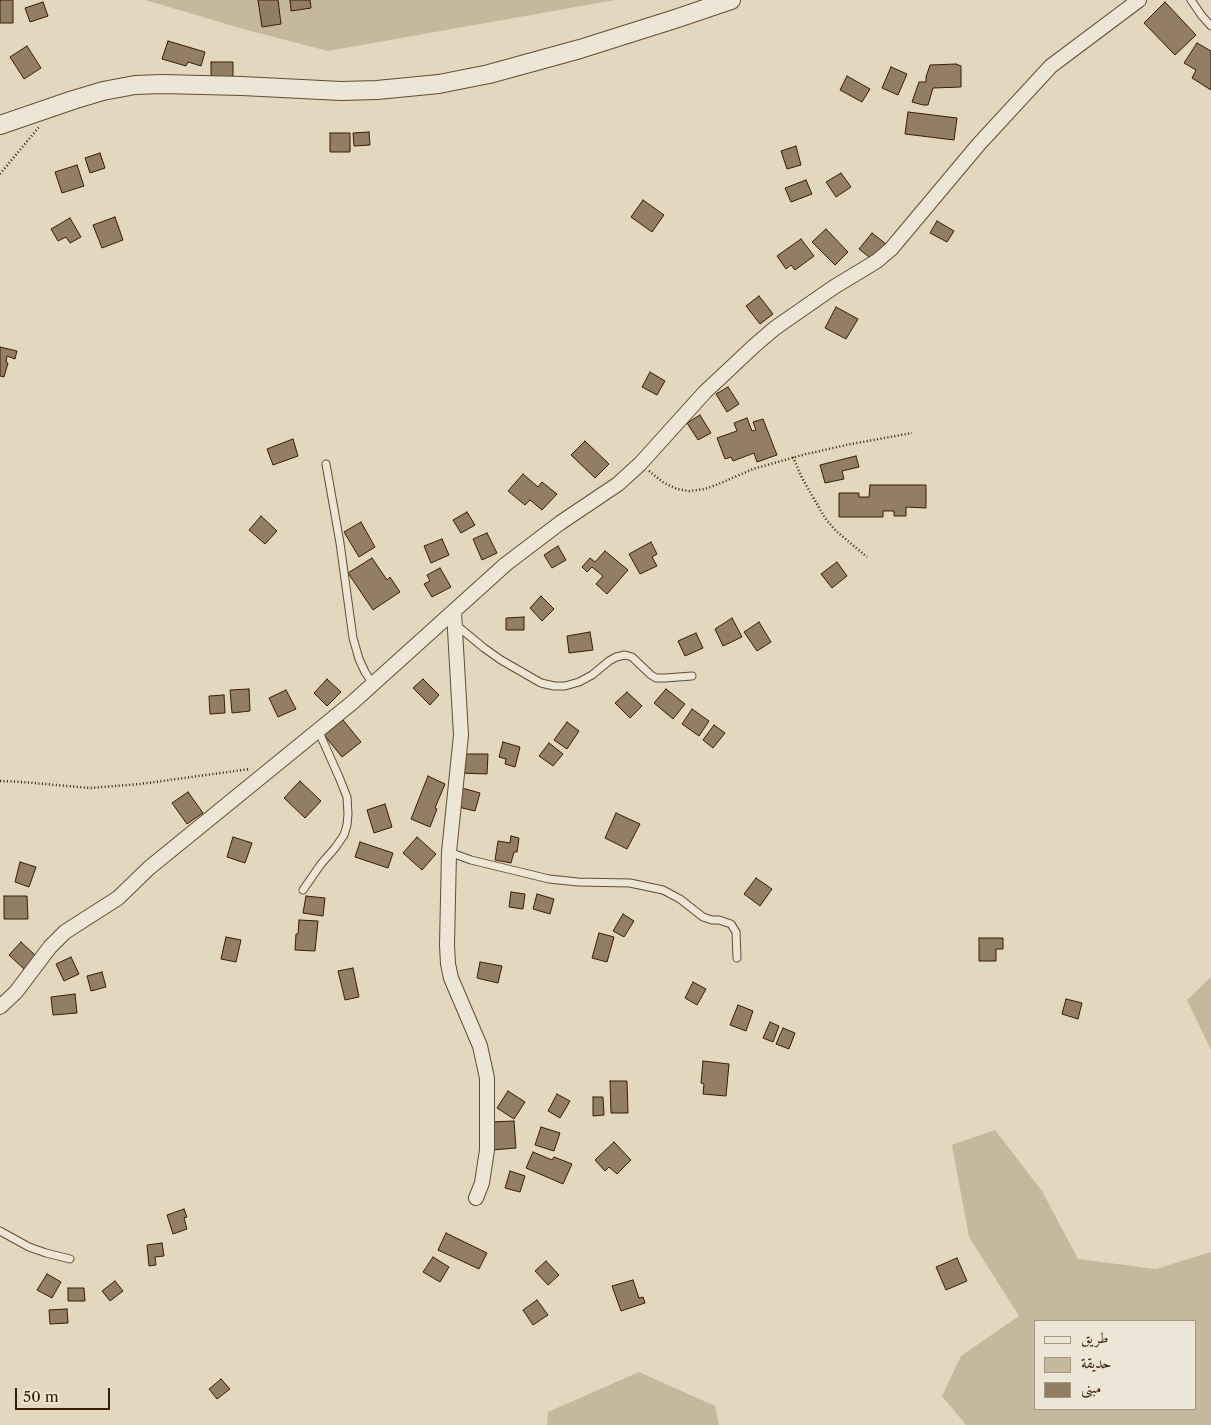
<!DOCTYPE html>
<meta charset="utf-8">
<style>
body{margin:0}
#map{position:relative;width:1211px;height:1425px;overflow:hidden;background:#e3d7bf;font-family:"Libre Caslon Text",Amiri,serif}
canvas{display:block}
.legend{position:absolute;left:1034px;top:1320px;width:162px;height:90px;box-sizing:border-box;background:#ede5d5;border:1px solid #a59581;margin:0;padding:6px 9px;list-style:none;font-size:15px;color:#3a1c04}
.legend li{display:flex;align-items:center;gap:10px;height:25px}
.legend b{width:25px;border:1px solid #a59581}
.scale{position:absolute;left:15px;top:1388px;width:95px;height:22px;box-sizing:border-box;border:2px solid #3a1c04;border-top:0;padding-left:6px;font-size:15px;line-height:18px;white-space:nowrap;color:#3a1c04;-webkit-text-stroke:4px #ede5d5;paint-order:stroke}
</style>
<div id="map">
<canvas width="1211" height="1425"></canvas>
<ul class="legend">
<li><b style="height:6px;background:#ede5d5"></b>طريق</li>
<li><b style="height:14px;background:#c6b79f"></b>حديقة</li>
<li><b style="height:14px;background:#927d65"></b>مبنى</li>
</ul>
<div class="scale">50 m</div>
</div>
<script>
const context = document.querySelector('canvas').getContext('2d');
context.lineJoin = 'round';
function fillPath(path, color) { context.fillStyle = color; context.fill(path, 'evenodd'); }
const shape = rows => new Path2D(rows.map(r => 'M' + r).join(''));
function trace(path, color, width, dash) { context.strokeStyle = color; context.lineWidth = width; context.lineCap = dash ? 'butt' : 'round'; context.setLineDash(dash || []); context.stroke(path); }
fillPath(shape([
 [145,0,615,0,328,51,247,30],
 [1211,977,1211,1050,1187,1000],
 [995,1130,1042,1191,1078,1259,1156,1269,1211,1252,1211,1425,966,1425,942,1396,961,1356,1019,1316,969,1237,952,1145],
 [1035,1321,1195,1321,1195,1409,1035,1409],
 [639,1372,715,1406,719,1425,547,1425,548,1412]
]), '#c6b79f');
const building = shape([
 [0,0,13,0,13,23,0,23,0,0],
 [258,0,278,0,281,24,262,27,258,0],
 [290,0,310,0,311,8,291,11,290,0],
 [43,2,48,16,30,22,25,8,43,2],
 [1165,2,1196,35,1175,55,1144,23,1165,2],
 [168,41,205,52,201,66,188,62,186,66,162,59,168,41],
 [1197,43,1211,51,1211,90,1192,78,1196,70,1184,63,1197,43],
 [27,46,41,68,24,79,10,57,27,46],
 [211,62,233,62,233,77,211,77,211,62],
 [956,64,961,66,961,87,933,88,928,105,923,105,912,102,919,82,926,82,926,77,930,65,956,64],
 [891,67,907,74,898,95,882,88,891,67],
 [847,76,870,89,862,102,840,90,847,76],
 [908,112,957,118,954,140,905,134,908,112],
 [369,132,370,145,354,146,353,133,369,132],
 [330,133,350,133,350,152,330,152,330,133],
 [796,146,801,165,787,169,781,151,796,146],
 [100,153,105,168,90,173,85,158,100,153],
 [77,165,84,186,62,193,55,172,77,165],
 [841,173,851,187,836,197,826,182,841,173],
 [806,180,812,194,791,202,785,188,806,180],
 [643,200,664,215,652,232,631,217,643,200],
 [115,217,123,240,102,248,93,225,115,217],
 [70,218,81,237,70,243,66,237,58,241,51,229,70,218],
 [937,221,954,231,947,242,930,233,937,221],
 [826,229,848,252,835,265,812,242,826,229],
 [872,233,886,244,873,260,859,249,872,233],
 [801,239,814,256,795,270,791,265,786,269,777,256,801,239],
 [759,296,773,314,760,324,746,306,759,296],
 [836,307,858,319,846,339,825,328,836,307],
 [0,347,17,351,15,359,7,356,6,362,8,363,4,377,0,376,0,347],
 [650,372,665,381,657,395,642,387,650,372],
 [728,387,739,404,727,412,716,394,728,387],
 [700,415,711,433,698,440,687,423,700,415],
 [747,418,752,431,756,430,753,422,763,419,777,455,757,462,754,453,733,461,731,457,725,459,717,438,737,431,734,423,747,418],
 [293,439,298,456,273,465,267,449,293,439],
 [585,441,609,464,595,478,571,455,585,441],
 [856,456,859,467,842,471,844,479,825,483,820,465,856,456],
 [523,474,538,487,542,482,557,494,542,510,530,500,525,505,508,491,523,474],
 [870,485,926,485,926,508,906,507,906,516,894,516,894,511,883,511,883,517,839,517,839,493,859,493,859,497,869,497,870,485],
 [467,512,475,525,461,533,453,520,467,512],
 [261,516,277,531,265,544,249,530,261,516],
 [361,522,375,547,359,557,344,532,361,522],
 [487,533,497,553,482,560,473,539,487,533],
 [442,539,449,555,431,563,424,546,442,539],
 [651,542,657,554,652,557,657,566,640,574,629,554,651,542],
 [558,546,566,560,552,568,544,555,558,546],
 [605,551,628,570,607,594,596,584,603,576,592,567,587,572,582,567,590,558,595,562,605,551],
 [372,558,387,580,390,577,400,592,373,610,348,573,372,558],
 [837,562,847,576,832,588,821,574,837,562],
 [440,568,451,587,432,597,424,584,430,581,427,575,440,568],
 [541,596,554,609,542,621,530,608,541,596],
 [524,617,524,630,506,630,506,618,524,617],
 [732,618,742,637,723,646,715,629,732,618],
 [759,622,771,642,757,651,744,632,759,622],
 [590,632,593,650,569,653,567,636,590,632],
 [696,633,703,648,685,656,678,641,696,633],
 [327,679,341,692,327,706,314,693,327,679],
 [423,679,439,695,430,705,413,688,423,679],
 [249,689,250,711,232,713,230,690,249,689],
 [666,689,685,704,673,719,654,703,666,689],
 [286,690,296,709,278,717,269,698,286,690],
 [627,692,642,706,630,718,615,703,627,692],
 [224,695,225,713,210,714,209,696,224,695],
 [692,709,709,721,699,736,682,724,692,709],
 [343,720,361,742,342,757,324,735,343,720],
 [567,722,579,731,567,749,554,740,567,722],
 [714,725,725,733,713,748,703,740,714,725],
 [503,742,520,747,515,767,505,764,506,759,499,757,503,742],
 [549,743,563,754,553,766,539,756,549,743],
 [460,754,488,754,487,774,459,773,460,754],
 [428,776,445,784,435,808,437,809,430,827,411,819,428,776],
 [300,781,321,801,305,818,284,798,300,781],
 [462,788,480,793,475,811,458,807,462,788],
 [188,792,203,813,187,824,172,803,188,792],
 [385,804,392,827,374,833,367,810,385,804],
 [616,813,640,824,627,849,605,838,616,813],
 [511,836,519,838,517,852,514,852,511,863,495,860,498,841,510,843,511,836],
 [233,837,252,843,245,863,227,857,233,837],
 [417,837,436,854,422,870,403,853,417,837],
 [360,842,393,853,388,868,355,857,360,842],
 [20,862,36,867,29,887,15,882,20,862],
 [756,878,772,889,760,906,744,894,756,878],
 [511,892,525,894,523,909,509,907,511,892],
 [537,894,554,899,550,914,533,909,537,894],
 [4,896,27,896,28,919,4,919,4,896],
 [306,896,325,898,323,916,303,913,306,896],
 [623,914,634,921,624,937,613,931,623,914],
 [299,920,318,921,315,951,295,950,296,934,298,934,299,920],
 [599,933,614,937,607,962,592,958,599,933],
 [226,937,241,940,236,962,221,959,226,937],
 [979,938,1003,938,1003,949,996,949,996,961,979,961,979,938],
 [21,942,36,956,24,969,9,955,21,942],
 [71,957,79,974,64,981,56,964,71,957],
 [480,962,502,966,498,983,477,978,480,962],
 [353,968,359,997,345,1000,338,971,353,968],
 [102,972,106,987,91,991,87,976,102,972],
 [693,982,706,989,697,1005,685,998,693,982],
 [75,994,77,1013,53,1015,51,997,75,994],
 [1066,999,1082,1003,1078,1019,1062,1014,1066,999],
 [738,1005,753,1011,746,1031,730,1025,738,1005],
 [770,1022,779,1026,773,1042,763,1038,770,1022],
 [783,1028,795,1033,789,1049,776,1044,783,1028],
 [703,1061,729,1064,726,1096,703,1094,704,1084,701,1083,703,1061],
 [610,1081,627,1081,628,1113,611,1113,610,1081],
 [508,1091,525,1102,514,1119,497,1108,508,1091],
 [557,1094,570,1101,560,1118,548,1111,557,1094],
 [593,1097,603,1097,604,1115,593,1116,593,1097],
 [514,1121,516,1148,492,1150,491,1122,514,1121],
 [541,1127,560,1133,554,1151,535,1145,541,1127],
 [614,1142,631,1160,617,1174,609,1167,605,1171,595,1160,614,1142],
 [533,1152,552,1160,554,1157,572,1164,563,1184,526,1168,533,1152],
 [510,1171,525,1176,520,1192,505,1188,510,1171],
 [184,1209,187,1217,184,1218,187,1229,173,1234,167,1215,184,1209],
 [446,1233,487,1253,479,1269,438,1250,446,1233],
 [162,1243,164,1256,155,1257,156,1265,149,1266,147,1245,162,1243],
 [433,1257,449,1267,440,1282,423,1272,433,1257],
 [957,1258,967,1281,946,1290,936,1267,957,1258],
 [546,1261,559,1275,548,1285,535,1271,546,1261],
 [47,1274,61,1282,52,1298,37,1290,47,1274],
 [633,1280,639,1298,643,1297,645,1303,621,1311,612,1286,633,1280],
 [115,1281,123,1291,110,1301,102,1291,115,1281],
 [68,1288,84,1288,85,1301,68,1301,68,1288],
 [537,1300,548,1315,533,1325,523,1310,537,1300],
 [67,1309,68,1323,50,1324,49,1310,67,1309],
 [221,1379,230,1389,217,1399,209,1389,221,1379]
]);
fillPath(building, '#927d65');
trace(building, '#3a1c04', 1);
const service = shape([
 [1191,0,1202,16,1211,26],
 [326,464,340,543,353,638,359,659,365,672,373,684],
 [455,624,484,648,501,660,541,683,554,686,565,686,579,682,592,675,609,661,616,657,625,655,632,657,651,675,656,678,665,678,692,676],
 [449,852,471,860,549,879,578,882,630,883,663,890,680,899,703,917,712,920,719,920,731,924,736,932,737,958],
 [303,890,321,864,335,848,344,835,347,825,348,814,347,797,339,777,318,730],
 [0,1231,29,1247,46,1253,70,1259]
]);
const minor = shape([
 [454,612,461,735,449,852,447,945,448,964,451,978,480,1046,487,1078,487,1150,482,1183,476,1198],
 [0,1007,16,992,50,947,65,932,118,898,149,868,353,702,506,564,560,523,618,484,640,464,705,392,754,346,775,328,834,287,877,261,891,249,979,144,1051,66,1139,0]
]);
const tertiary = shape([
 [0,125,73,100,103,91,135,85,162,84,242,86,341,91,377,90,439,84,489,74,580,49,675,19,731,0]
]);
trace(service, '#644b33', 9);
trace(minor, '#644b33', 16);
trace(tertiary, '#644b33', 20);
trace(shape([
 [0,174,39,127],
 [793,457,802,478,825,518,836,531,867,557],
 [649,471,664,483,677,489,689,491,705,489,721,483,753,469,806,454,851,444,912,433],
 [0,781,23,782,90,788,140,784,250,769]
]), '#3a1c04', 2.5, [1, 2.5]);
trace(service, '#ede5d5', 7);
trace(minor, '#ede5d5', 14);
trace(tertiary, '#ede5d5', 18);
</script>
